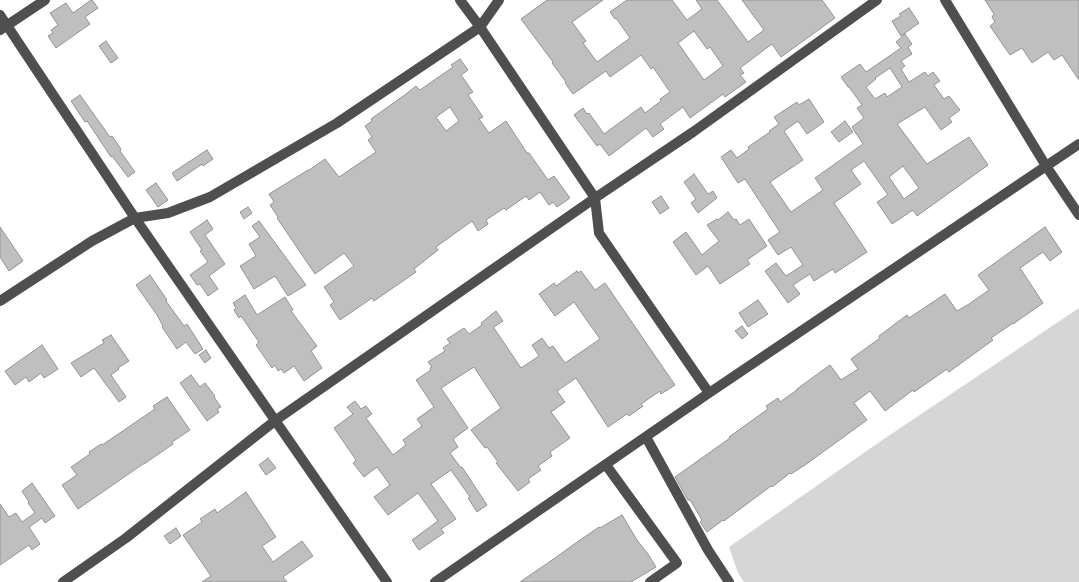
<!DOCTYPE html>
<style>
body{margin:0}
canvas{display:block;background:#fff}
</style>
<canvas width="1079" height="582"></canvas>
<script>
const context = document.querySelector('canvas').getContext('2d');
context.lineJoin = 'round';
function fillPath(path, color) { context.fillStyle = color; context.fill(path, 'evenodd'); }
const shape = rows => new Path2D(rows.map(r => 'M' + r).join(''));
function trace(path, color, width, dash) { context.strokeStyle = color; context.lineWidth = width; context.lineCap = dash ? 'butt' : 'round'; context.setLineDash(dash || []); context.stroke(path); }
fillPath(shape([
 [1079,308,1079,582,744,582,738,573,729,547,878,443]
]), '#d6d6d6');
const building = shape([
 [91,0,92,0,98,8,85,17,90,24,56,48,48,36,53,33,51,30,58,25,50,13,66,3,73,13,91,0],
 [547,0,603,0,572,22,586,41,583,43,597,62,630,38,616,18,615,19,610,12,627,0,672,0,687,20,702,9,696,0,717,0,748,42,764,30,742,0,822,0,835,18,781,57,772,44,740,68,744,73,740,75,746,82,725,97,723,94,690,118,683,107,660,124,664,129,653,137,646,128,609,156,600,144,597,146,574,115,583,108,587,114,589,113,604,134,641,107,645,113,661,101,660,99,670,92,653,67,651,69,641,55,610,77,606,71,573,94,565,83,566,82,552,63,553,62,521,19,547,0],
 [694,31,707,49,710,47,723,66,704,80,678,43,694,31],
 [985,0,1079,0,1079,80,1062,55,1054,60,1048,52,1032,63,1022,48,1010,55,990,26,995,22,992,17,994,14,985,0],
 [909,8,919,23,901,36,892,21,901,16,899,14,909,8],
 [905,34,912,44,908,47,912,54,901,61,905,66,901,69,909,82,925,72,928,76,933,72,940,81,934,85,944,99,949,96,960,110,949,118,952,122,941,130,925,107,897,124,927,164,969,137,988,165,917,216,913,210,892,224,877,202,888,195,864,161,851,170,861,184,834,203,867,252,835,273,833,269,814,281,810,274,793,285,800,294,788,303,765,271,776,263,786,276,803,265,791,247,778,255,768,240,780,232,745,179,738,183,721,157,731,150,737,158,749,149,748,147,770,132,769,131,779,124,774,117,797,102,799,105,809,99,824,122,807,134,798,121,784,131,803,160,770,182,791,212,823,190,815,178,863,144,852,127,864,118,857,108,862,105,849,87,848,87,841,77,860,64,866,72,901,48,896,42,905,34],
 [890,68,902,87,887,97,885,93,875,99,866,87,876,79,875,78,890,68],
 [903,166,919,188,904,199,889,177,903,166],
 [106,41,118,58,111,63,99,46,106,41],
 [460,59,468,70,461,75,473,92,468,95,483,117,479,119,489,133,506,121,527,153,529,153,548,180,554,176,570,198,557,207,553,202,549,205,540,192,529,200,526,196,506,210,504,208,486,220,488,224,478,231,472,221,436,247,438,250,414,269,416,272,374,301,372,298,340,320,330,305,334,302,324,287,354,266,344,253,315,274,277,218,278,217,270,205,274,202,269,194,308,170,309,170,325,159,339,177,376,152,368,140,372,137,365,126,372,121,371,119,406,94,416,86,420,90,453,67,451,65,460,59],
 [450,107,459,121,446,131,436,117,450,107],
 [80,95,110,137,112,136,121,149,120,151,135,172,128,177,112,156,111,157,87,121,85,122,71,101,80,95],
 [845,121,853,132,839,142,831,132,845,121],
 [207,150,213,159,203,166,202,164,177,181,172,173,207,150],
 [694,174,708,194,713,191,717,198,698,213,691,203,696,199,684,182,694,174],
 [156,183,168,200,158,207,146,190,156,183],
 [661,196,669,208,660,214,652,202,661,196],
 [248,207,252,213,244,219,240,212,248,207],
 [728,212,734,220,736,219,740,225,749,219,767,246,747,260,750,264,720,284,708,266,696,275,673,242,686,232,702,255,719,241,707,225,717,219,718,220,728,212],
 [207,220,213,229,205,235,225,264,209,276,218,289,208,296,200,284,197,285,190,275,208,262,200,251,202,250,190,232,207,220],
 [259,221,306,285,288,296,275,276,254,289,240,266,256,256,249,244,260,237,252,226,259,221],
 [0,227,23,261,9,271,0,257,0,227],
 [1045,227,1062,252,1050,261,1043,252,1020,268,1043,303,1013,324,1013,323,991,338,993,340,949,372,947,369,914,392,913,390,885,411,870,391,854,403,867,420,805,465,791,474,790,473,772,487,771,486,724,521,723,520,707,532,700,522,702,520,690,500,688,500,675,477,730,438,729,437,768,409,766,406,778,398,780,402,797,390,797,389,830,365,841,380,858,369,851,359,880,338,879,336,907,315,909,318,945,294,957,311,969,304,989,290,978,275,1045,227],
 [577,271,578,273,581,271,595,290,605,283,675,385,661,394,660,391,641,404,643,406,629,416,627,414,608,427,576,378,557,391,565,402,551,412,570,438,550,452,552,456,538,466,541,470,528,479,530,482,518,491,496,463,498,462,487,447,485,448,471,430,501,408,474,367,441,388,468,428,453,439,458,447,450,453,461,468,462,467,487,505,477,512,468,498,470,497,451,470,431,484,456,519,441,529,444,533,419,550,412,540,438,521,418,493,388,515,374,497,390,485,377,467,364,477,353,463,356,460,334,428,353,414,347,407,355,401,361,409,366,406,372,414,366,418,393,455,406,445,403,440,422,426,417,419,434,407,416,380,431,370,430,368,432,367,428,362,445,351,443,348,450,343,447,339,464,328,469,334,482,325,481,323,496,311,503,321,494,327,494,328,521,368,539,356,532,345,542,338,549,348,553,346,565,363,600,339,574,302,555,316,539,294,554,283,556,286,577,271],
 [150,275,167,300,166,301,184,326,187,324,203,349,195,354,186,342,177,349,162,327,163,326,157,315,136,285,150,275],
 [245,295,257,315,285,297,293,310,291,311,317,346,311,351,322,368,304,381,294,366,284,373,281,369,278,371,275,365,272,368,256,345,259,342,241,316,239,318,234,310,236,308,233,303,245,295],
 [758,300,768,314,748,327,739,313,758,300],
 [742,326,748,334,742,339,735,331,742,326],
 [111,335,129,361,118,368,119,369,111,375,126,397,119,402,94,368,81,377,71,363,104,343,102,340,111,335],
 [42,345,58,369,44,378,41,373,29,382,26,377,15,385,5,371,42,345],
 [206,350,211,358,205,363,199,355,206,350],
 [191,375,200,387,205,383,215,396,214,397,221,407,217,409,219,412,207,421,180,383,191,375],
 [167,397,190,430,172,442,173,444,144,464,143,464,78,509,62,485,77,475,71,467,90,454,89,452,101,444,102,445,155,409,153,406,167,397],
 [268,458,276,468,266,475,259,465,268,458],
 [32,483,55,516,45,523,42,518,29,527,40,544,32,550,29,545,0,565,0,504,9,517,16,513,22,522,35,513,28,503,29,502,22,491,32,483],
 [246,492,276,537,262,546,273,562,302,541,313,556,283,577,287,582,202,582,211,576,183,535,202,522,200,519,215,509,217,513,246,492],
 [622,515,637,540,648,554,656,567,631,582,520,582,555,558,573,545,599,527,600,528,622,515],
 [176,528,181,536,170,544,164,536,176,528]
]);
fillPath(building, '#bfbfbf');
trace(building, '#939393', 1);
trace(shape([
 [460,0,480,27,595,198,599,233,709,393],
 [945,0,1046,166,1079,215],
 [0,15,135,218,387,582],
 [0,30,45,0],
 [0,301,92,241,135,218,168,213,210,197,337,123,480,27,499,0],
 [646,437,708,550,729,582],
 [606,465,677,563,650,582],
 [63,582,126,538,276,420,595,198,693,132,877,0],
 [435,582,709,393,1079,144]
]), '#4f4f4f', 10);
</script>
